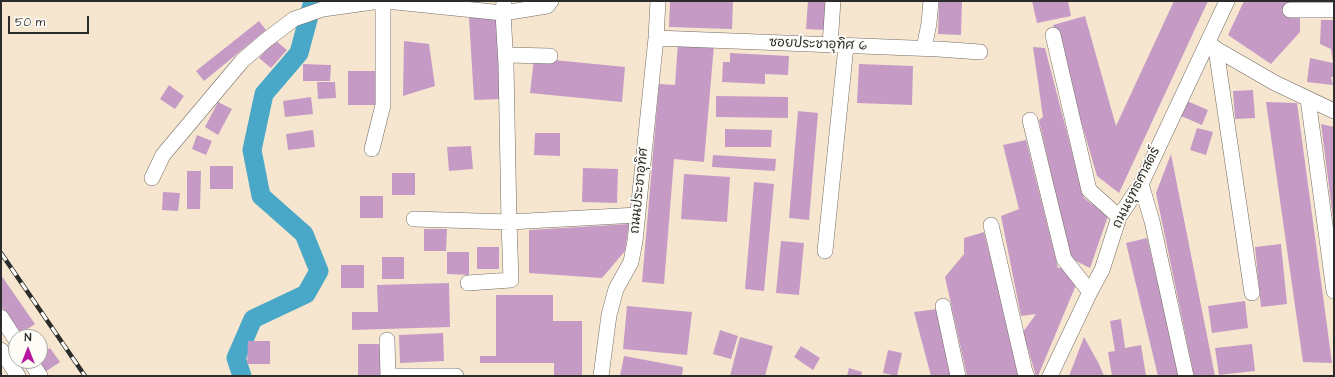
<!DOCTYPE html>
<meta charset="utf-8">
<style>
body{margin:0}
#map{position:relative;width:1335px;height:377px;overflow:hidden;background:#f6e6cf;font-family:"Architects Daughter",sans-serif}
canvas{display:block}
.frame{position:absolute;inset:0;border:2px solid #2b2b2b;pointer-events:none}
.north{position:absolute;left:8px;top:329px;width:40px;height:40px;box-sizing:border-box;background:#fdfcf7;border:1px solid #a9a8a5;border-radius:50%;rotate:0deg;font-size:11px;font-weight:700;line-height:16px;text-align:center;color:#2b2b2b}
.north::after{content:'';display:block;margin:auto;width:14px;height:18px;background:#b5179e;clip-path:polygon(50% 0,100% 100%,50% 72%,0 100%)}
.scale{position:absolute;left:8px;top:16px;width:81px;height:18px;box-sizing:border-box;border:2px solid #2b2b2b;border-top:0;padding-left:5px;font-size:12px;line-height:14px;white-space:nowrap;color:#2b2b2b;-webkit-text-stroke:3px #fdfcf7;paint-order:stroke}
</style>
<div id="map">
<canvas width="1335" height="377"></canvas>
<div class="frame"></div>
<div class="north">N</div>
<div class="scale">50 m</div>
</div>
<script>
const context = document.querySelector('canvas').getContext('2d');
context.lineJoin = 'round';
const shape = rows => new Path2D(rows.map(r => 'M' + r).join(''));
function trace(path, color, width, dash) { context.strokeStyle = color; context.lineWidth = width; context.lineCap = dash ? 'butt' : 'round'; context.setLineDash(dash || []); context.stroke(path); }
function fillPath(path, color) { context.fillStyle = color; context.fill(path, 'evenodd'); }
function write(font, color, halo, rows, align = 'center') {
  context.font = font + ' "Architects Daughter","Playpen Sans Thai",sans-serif'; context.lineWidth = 4; context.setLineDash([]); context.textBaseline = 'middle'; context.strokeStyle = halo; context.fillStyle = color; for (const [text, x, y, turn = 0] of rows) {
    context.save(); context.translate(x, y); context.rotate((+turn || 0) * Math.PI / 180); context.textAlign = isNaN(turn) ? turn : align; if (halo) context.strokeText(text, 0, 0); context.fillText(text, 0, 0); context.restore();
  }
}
trace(shape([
 [242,376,236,358,253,319,306,294,319,271,304,234,261,196,252,150,264,94,299,53,313,1]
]), '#49a8c8', 19);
fillPath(shape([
 [670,1,733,1,732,29,669,27],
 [808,1,827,1,825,30,806,29],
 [939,1,962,1,961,35,938,34],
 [1032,1,1068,1,1071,16,1037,23],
 [1174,1,1208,1,1119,193,1097,176,1053,25,1085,16,1116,126],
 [1244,1,1300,1,1300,32,1271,64,1228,35],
 [1331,1,1334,1,1334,77,1331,77,1333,85,1307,82,1310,58,1333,63,1331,49,1320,44,1321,20,1333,20],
 [497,17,502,99,474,100,469,18],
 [259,21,266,30,204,81,196,71],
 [275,40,287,50,271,68,259,58],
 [404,41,429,44,435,86,403,96],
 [678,42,714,45,704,162,674,159,664,284,642,282,659,84,675,85],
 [1033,47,1045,48,1084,198,1108,216,1090,268,1070,258,1039,120,1043,117],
 [730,53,789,56,788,75,765,74,765,84,722,82,723,62,730,62],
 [534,58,625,67,622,102,530,93],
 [303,64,331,65,330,81,303,81],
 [859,64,913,66,912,105,857,103],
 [348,71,375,71,375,105,348,105],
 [317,82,335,82,336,98,318,99],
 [169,85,184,96,175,109,160,99],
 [1253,90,1255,118,1235,119,1233,91],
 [716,96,788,97,788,118,716,117],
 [311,97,313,114,285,117,283,101],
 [1187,101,1208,110,1202,125,1181,116],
 [218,102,232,109,218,135,205,127],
 [1266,102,1297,103,1332,363,1303,362],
 [798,111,818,113,809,220,789,218],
 [1321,124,1334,127,1334,218,1333,218],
 [1197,128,1213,132,1206,155,1190,150],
 [725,129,772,130,771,147,725,147],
 [313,130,315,147,288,150,286,134],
 [535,133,560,133,560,156,534,155],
 [197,135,212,141,206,155,192,149],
 [1026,140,1058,268,1064,268,1076,285,1038,376,1036,376,1023,332,1036,314,1021,316,1001,216,1019,209,1003,145],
 [471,146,473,169,449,171,447,147],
 [1171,154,1215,376,1194,376,1156,193],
 [713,155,776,159,775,171,712,167],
 [210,166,233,166,233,189,210,189],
 [583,168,618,169,617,203,582,202],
 [187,171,201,171,200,209,187,209],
 [392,173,415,173,415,195,392,195],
 [684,174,730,177,727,222,681,219],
 [754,182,774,184,764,291,745,289],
 [163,192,180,193,178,211,162,210],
 [360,196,383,196,383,218,360,218],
 [629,224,625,251,602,278,529,273,529,230],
 [424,229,447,229,446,251,424,251],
 [984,232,1020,376,967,376,945,277,964,254,964,238],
 [1147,238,1180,376,1158,376,1126,243],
 [781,241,804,243,799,295,776,293],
 [1281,244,1287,304,1261,307,1255,247],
 [477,247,499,247,499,269,477,269],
 [447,252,469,252,469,275,447,274],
 [382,257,404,257,404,279,382,279],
 [341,265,364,265,364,288,341,288],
 [1,275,35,324,20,334,1,306],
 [449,283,450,327,352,330,352,312,378,312,377,285],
 [496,295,553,295,553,321,582,321,582,376,554,376,554,363,480,363,480,356,496,356],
 [1245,301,1248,328,1212,333,1208,306],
 [627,306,692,312,687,355,623,349],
 [938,309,952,376,931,376,914,312],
 [1121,319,1125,348,1141,345,1146,376,1112,376,1108,352,1115,351,1110,321],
 [720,330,738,336,731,359,713,354],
 [443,333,444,361,400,363,399,335],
 [740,337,773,346,765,376,730,376],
 [1084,337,1099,364,1104,376,1069,376],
 [248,341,270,341,270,364,247,364],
 [358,344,384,344,385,376,358,376],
 [1252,344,1255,371,1219,375,1215,348],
 [801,346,820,358,813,370,794,357],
 [50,348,60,362,45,372,38,361,40,361,40,355],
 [888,350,902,353,897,376,883,373],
 [624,356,683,367,682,376,620,376],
 [849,368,862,372,861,376,847,376]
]), '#c59bc5');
const minor = shape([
 [386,1,503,13,547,6,551,1],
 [1290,10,1334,10],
 [1053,35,1089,190,1119,217],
 [656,38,938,49,980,52],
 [1210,44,1216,49,1275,83,1334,111],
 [830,45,833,1],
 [924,49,929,23,931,1],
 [1216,49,1252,293],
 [506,55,550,56],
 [1308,99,1334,291],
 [1030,120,1064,259,1090,292],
 [372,149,383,105,383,1],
 [152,178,163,155,242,61,265,41,294,19,323,9,380,1],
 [1141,184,1152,221,1186,376],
 [414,219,509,222,638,215],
 [991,225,1025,372,1027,376],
 [825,251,846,46],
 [468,283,511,280,509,222,506,65,503,13,504,1],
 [943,306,958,376],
 [1,317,16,340],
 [387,340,388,376],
 [1,350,18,376],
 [30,361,40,376],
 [388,376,456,376],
 [601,376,609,315,616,289,631,262,635,241,656,38,658,1],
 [1050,376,1090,292,1102,270,1119,217,1141,184,1227,1]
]);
trace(minor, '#726c64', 16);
trace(minor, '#fff', 15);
const rail = shape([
 [1,253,85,376]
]);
trace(rail, '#2b2b2b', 4.5);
trace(rail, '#fdfcf7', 3, [9]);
write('13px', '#2b2b2b', '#fdfcf7', [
 ["ซอยประชาอุทิศ 6",818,45,2],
 ["ถนนยุทธศาสตร์",1137,188,-63],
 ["ถนนประชาอุทิศ",640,191,-84]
]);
</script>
